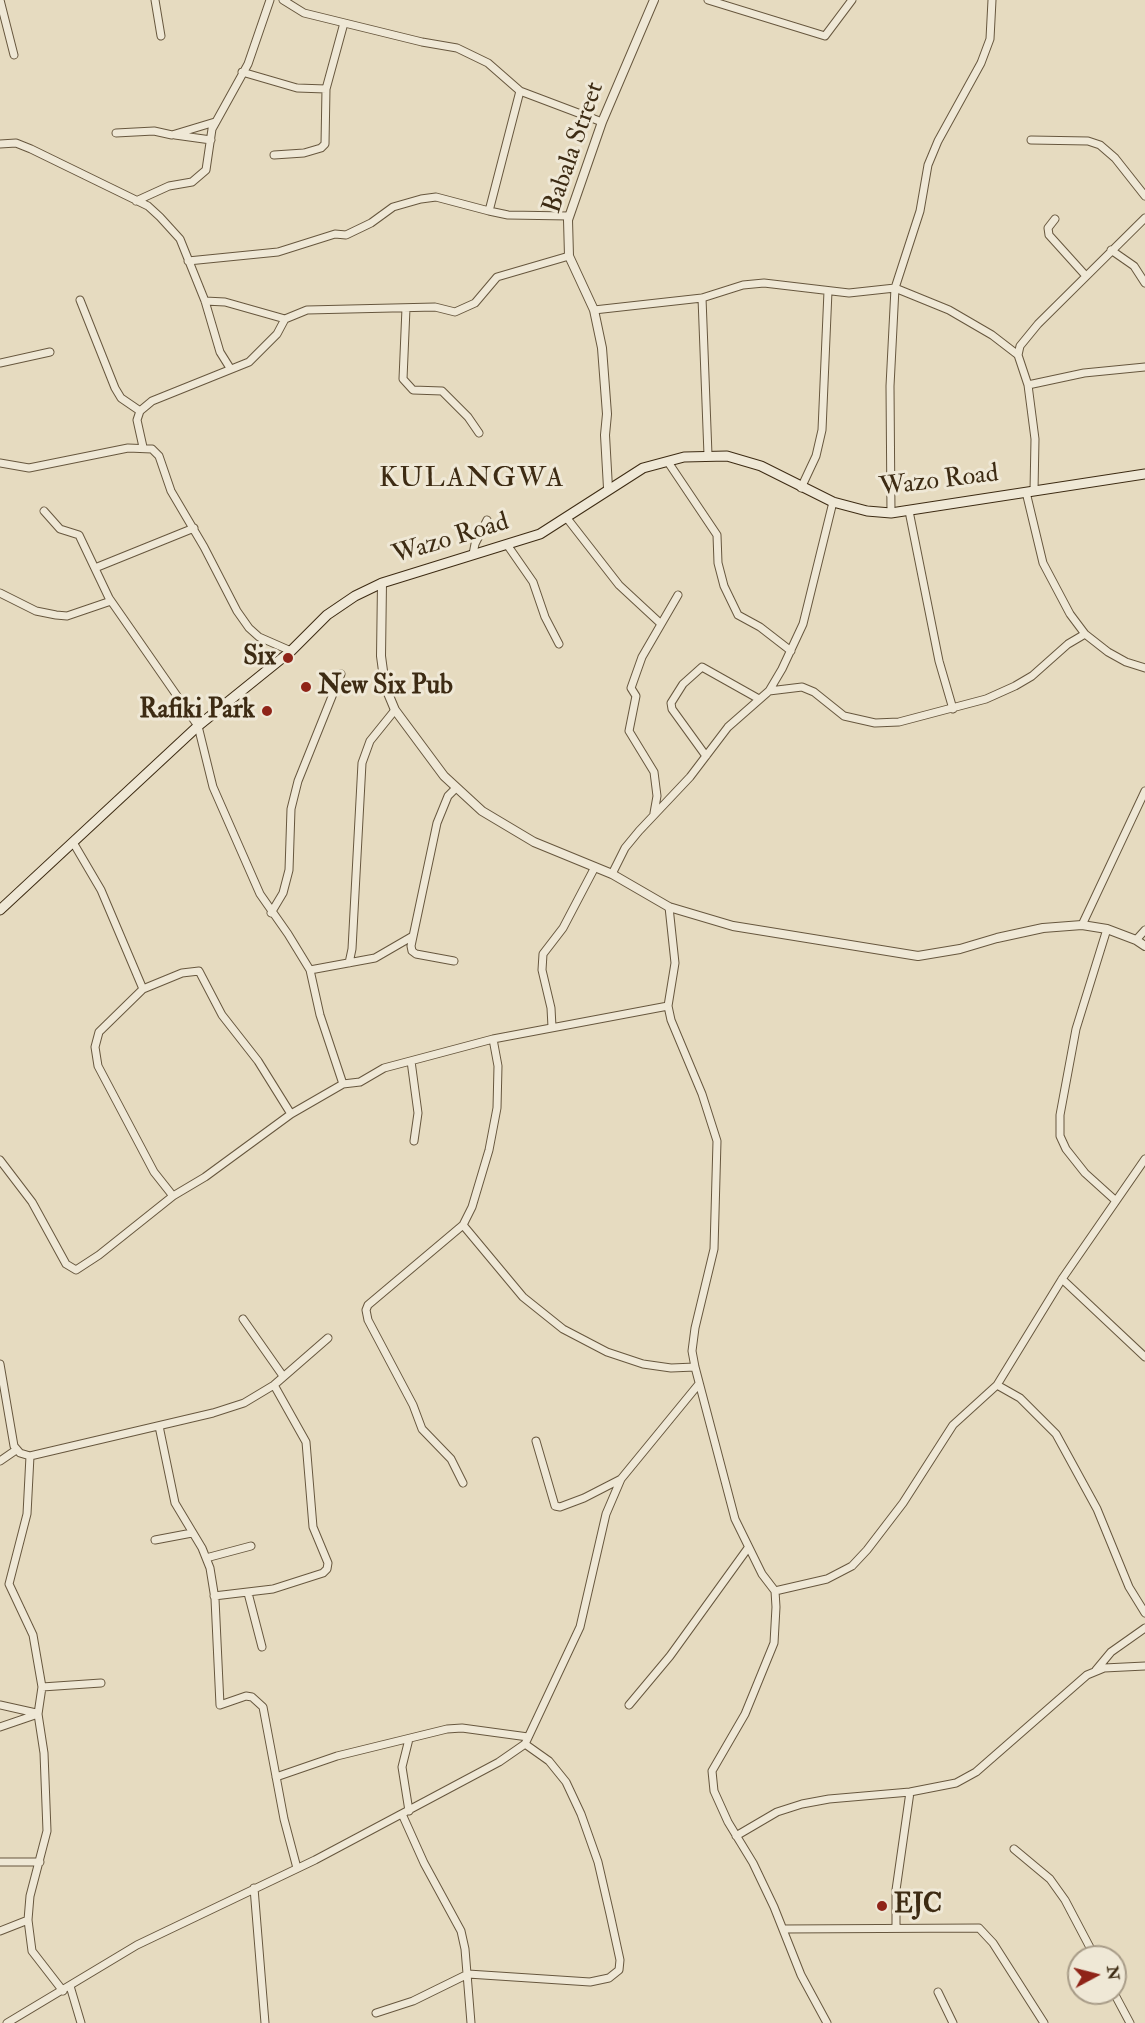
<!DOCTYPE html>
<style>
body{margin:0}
#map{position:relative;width:1145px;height:2023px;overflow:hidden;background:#e6dbc0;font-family:"IM FELL Double Pica",serif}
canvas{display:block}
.north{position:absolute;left:1067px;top:1945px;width:60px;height:60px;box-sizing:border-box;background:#efe8d6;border:2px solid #a89c88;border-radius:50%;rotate:83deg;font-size:16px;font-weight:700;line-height:24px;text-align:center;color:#3d2b13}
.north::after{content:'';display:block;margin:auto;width:21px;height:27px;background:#8f2418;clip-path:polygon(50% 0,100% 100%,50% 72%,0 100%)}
</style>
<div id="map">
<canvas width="1145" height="2023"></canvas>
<div class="north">N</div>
</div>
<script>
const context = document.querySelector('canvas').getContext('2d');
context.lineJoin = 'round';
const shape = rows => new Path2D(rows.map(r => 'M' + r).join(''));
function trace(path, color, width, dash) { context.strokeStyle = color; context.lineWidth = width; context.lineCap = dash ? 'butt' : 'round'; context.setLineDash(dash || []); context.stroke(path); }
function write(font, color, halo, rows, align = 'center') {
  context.font = font + ' "IM FELL Double Pica",serif'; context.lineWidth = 6; context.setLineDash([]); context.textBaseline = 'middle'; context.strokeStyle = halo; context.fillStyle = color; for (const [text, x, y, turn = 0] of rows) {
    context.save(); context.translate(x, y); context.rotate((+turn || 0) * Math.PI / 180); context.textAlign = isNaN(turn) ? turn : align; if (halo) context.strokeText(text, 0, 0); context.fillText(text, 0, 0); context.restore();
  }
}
const minor = shape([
 [0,0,14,55],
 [155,0,161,36],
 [283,0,304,13,422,42,457,48,488,63,520,91,602,122],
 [708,0,825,36,852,0],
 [242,72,297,88,326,89],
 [116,133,154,131,172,135,215,122],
 [175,135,211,140],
 [1031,140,1088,141,1100,145,1115,158,1145,196],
 [0,144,16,143,31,149,148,206,160,217,180,239,205,301,220,352,230,368],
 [274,155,304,153,321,148,325,144,326,89,344,23],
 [136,201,169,186,192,182,206,170,212,129,248,64,270,0],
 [489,211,508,215,569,216],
 [1055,219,1048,228,1049,235,1086,276],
 [1111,250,1134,266,1145,283],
 [188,261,278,252,335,234,346,235,371,223,393,207,421,199,436,197,489,211,520,91],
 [702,298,708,455],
 [80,300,115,388,121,398,140,411],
 [205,301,225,302,285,319],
 [406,308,403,379,413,390,442,391,468,417,479,433],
 [594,310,702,298,743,285,764,283,849,293,895,288,949,310,992,335,1018,355],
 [0,363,50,352],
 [1028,385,1084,373,1145,367],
 [143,447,137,420,140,411,152,401,249,362,277,334,285,319,307,310,435,307,455,312,475,303,497,277,569,256],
 [668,462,717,535,718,563,724,586,738,615,760,627,791,651],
 [0,463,29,468,128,448,152,449,159,456,171,491,204,547,237,611,249,628,259,637,291,651],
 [801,488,816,456,822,430,828,291],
 [1034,491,1035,439,1028,385,1018,355,1020,346,1038,324,1145,218],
 [1026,492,1043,563,1070,614,1085,634,1108,652,1126,662,1145,668],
 [44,511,60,529,79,535,109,598,198,726,213,787,260,894,288,934,310,970,320,1015,343,1084],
 [909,511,939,661,953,709],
 [891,513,890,386,895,288,920,211,928,165,938,141,981,63,990,39,992,0],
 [566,517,619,585,660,623],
 [508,546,533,582,545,617,559,644],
 [473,554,475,544,487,520],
 [95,568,194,528],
 [0,593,36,611,56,615,67,616,111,601],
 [769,691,802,687,814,692,844,716,875,723,899,722,986,699,1015,686,1032,676,1068,644,1085,634],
 [706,756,672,709,671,703,683,684,702,667,759,699],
 [654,813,657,796,654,772,629,731,636,696,631,688,642,657,678,595],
 [74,844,101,890,143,989],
 [612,874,625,848,639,831,690,777,728,727,769,691,782,669,803,624,833,502],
 [669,907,675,963,668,1006,671,1020,702,1094,717,1141,714,1249,695,1328,692,1351,695,1367,735,1519,762,1574,775,1591,776,1607,774,1643,745,1714,712,1771,714,1791,728,1822,753,1863,774,1907,801,1975,827,2023],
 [271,913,283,893,289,870,291,809,298,781,341,674],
 [1082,925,1145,791],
 [1107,929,1076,1029,1060,1115,1060,1136,1066,1149,1085,1173,1116,1201],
 [1136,940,1145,930],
 [454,961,416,954,412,951,411,946,437,823,448,796,456,788],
 [349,963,352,949,362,763,370,741,395,710],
 [310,970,375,958,413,936],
 [552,1027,551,1008,542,970,543,954,563,928,595,867],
 [411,1061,418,1113,414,1141],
 [0,1160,32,1202,66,1264,76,1270,99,1255,173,1196,205,1177,291,1114,343,1084,360,1082,384,1068,493,1039,668,1006],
 [173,1196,154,1172,98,1066,95,1047,99,1032,143,989,182,973,199,971,222,1015,258,1061,291,1114],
 [463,1225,523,1297,563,1329,607,1352,643,1364,671,1368,695,1367],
 [1062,1279,1145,1357],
 [243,1319,283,1376],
 [0,1364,14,1446,20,1453,30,1456,213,1413,244,1403,274,1385,328,1338],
 [997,1385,1020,1398,1056,1434,1097,1509,1129,1587,1145,1613],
 [159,1426,175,1503,202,1548,210,1568,215,1599,220,1705,246,1696,252,1697,263,1707,284,1819,297,1868],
 [536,1441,555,1506,560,1507,584,1498,621,1479],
 [30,1456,27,1514,9,1584,33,1635,42,1687,38,1714,44,1753,47,1831,30,1896,28,1920,32,1951,63,1991],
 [0,1461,16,1450],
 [463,1483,451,1459,422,1429,413,1405,368,1320,366,1310,368,1305,463,1225,472,1207,489,1150,497,1108,498,1066,493,1039],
 [155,1540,192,1533],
 [206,1558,251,1546],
 [775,1591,827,1579,852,1566,867,1550,903,1503,953,1425,997,1385,1062,1279,1145,1159],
 [248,1593,262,1647],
 [214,1596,273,1589,323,1573,327,1569,328,1563,313,1527,306,1442,274,1385],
 [1096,1670,1111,1652,1145,1628],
 [42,1687,101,1683],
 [0,1705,36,1713],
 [629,1705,670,1656,748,1548],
 [0,1727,38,1714],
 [409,1739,402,1767,409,1811],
 [276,1777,337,1756,447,1729,462,1728,528,1737],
 [402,1814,424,1863,461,1931,465,1949,471,2023],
 [736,1836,777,1812,802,1804,829,1799,910,1792,956,1783,976,1772,1087,1675,1104,1668,1145,1666],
 [1014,1849,1050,1879,1065,1900,1095,1957],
 [0,1862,40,1862],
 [254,1888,265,2023],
 [896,1928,896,1890,910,1792],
 [783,1929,979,1928,993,1943,1044,2023],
 [0,1931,28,1920],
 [70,1986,81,2023],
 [938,1992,953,2023],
 [1114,1993,1130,2023],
 [376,2013,413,2001,468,1974,590,1982,609,1978,619,1970,620,1960,610,1914,598,1862,581,1814,566,1782,549,1761,525,1744],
 [7,2023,137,1945,315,1860,499,1762,525,1744,580,1627,606,1514,621,1479,698,1385]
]);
const tertiary = shape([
 [608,488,605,435,607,414,602,348,594,310,569,256,568,220,602,122,654,0],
 [382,583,381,656,385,686,395,710,444,776,482,811,534,842,612,874,669,907,733,926,918,956,960,949,997,938,1043,928,1082,925,1107,929,1136,940,1145,946]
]);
const secondary = shape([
 [0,910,198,726,291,651,327,615,355,596,382,583,540,534,643,468,684,457,727,456,761,466,833,502,867,511,891,513,1145,474]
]);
trace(minor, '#67573e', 9);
trace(tertiary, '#67573e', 10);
trace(secondary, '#3d2b13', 11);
trace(minor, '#efe8d6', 7);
trace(tertiary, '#efe8d6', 8);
trace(secondary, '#efe8d6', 9);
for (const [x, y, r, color] of [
 [288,658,6,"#8f2418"],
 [306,687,6,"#8f2418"],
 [267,711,6,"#8f2418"],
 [882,1906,6,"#8f2418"]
]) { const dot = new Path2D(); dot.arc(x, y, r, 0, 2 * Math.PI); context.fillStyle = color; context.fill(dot); trace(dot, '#efe8d6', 2); }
write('26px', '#3d2b13', '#efe8d6', [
 ["Babala Street",575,148,-71],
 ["Wazo Road",939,482,-7],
 ["Wazo Road",451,540,-17]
]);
write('bold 26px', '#3d2b13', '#efe8d6', [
 ["Six",276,658],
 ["New Six Pub",318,687,"left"],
 ["Rafiki Park",255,711],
 ["EJC",894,1906,"left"]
], 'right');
context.letterSpacing = '1.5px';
write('28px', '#3d2b13', '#efe8d6', [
 ["KULANGWA",472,480]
]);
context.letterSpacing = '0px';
</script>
